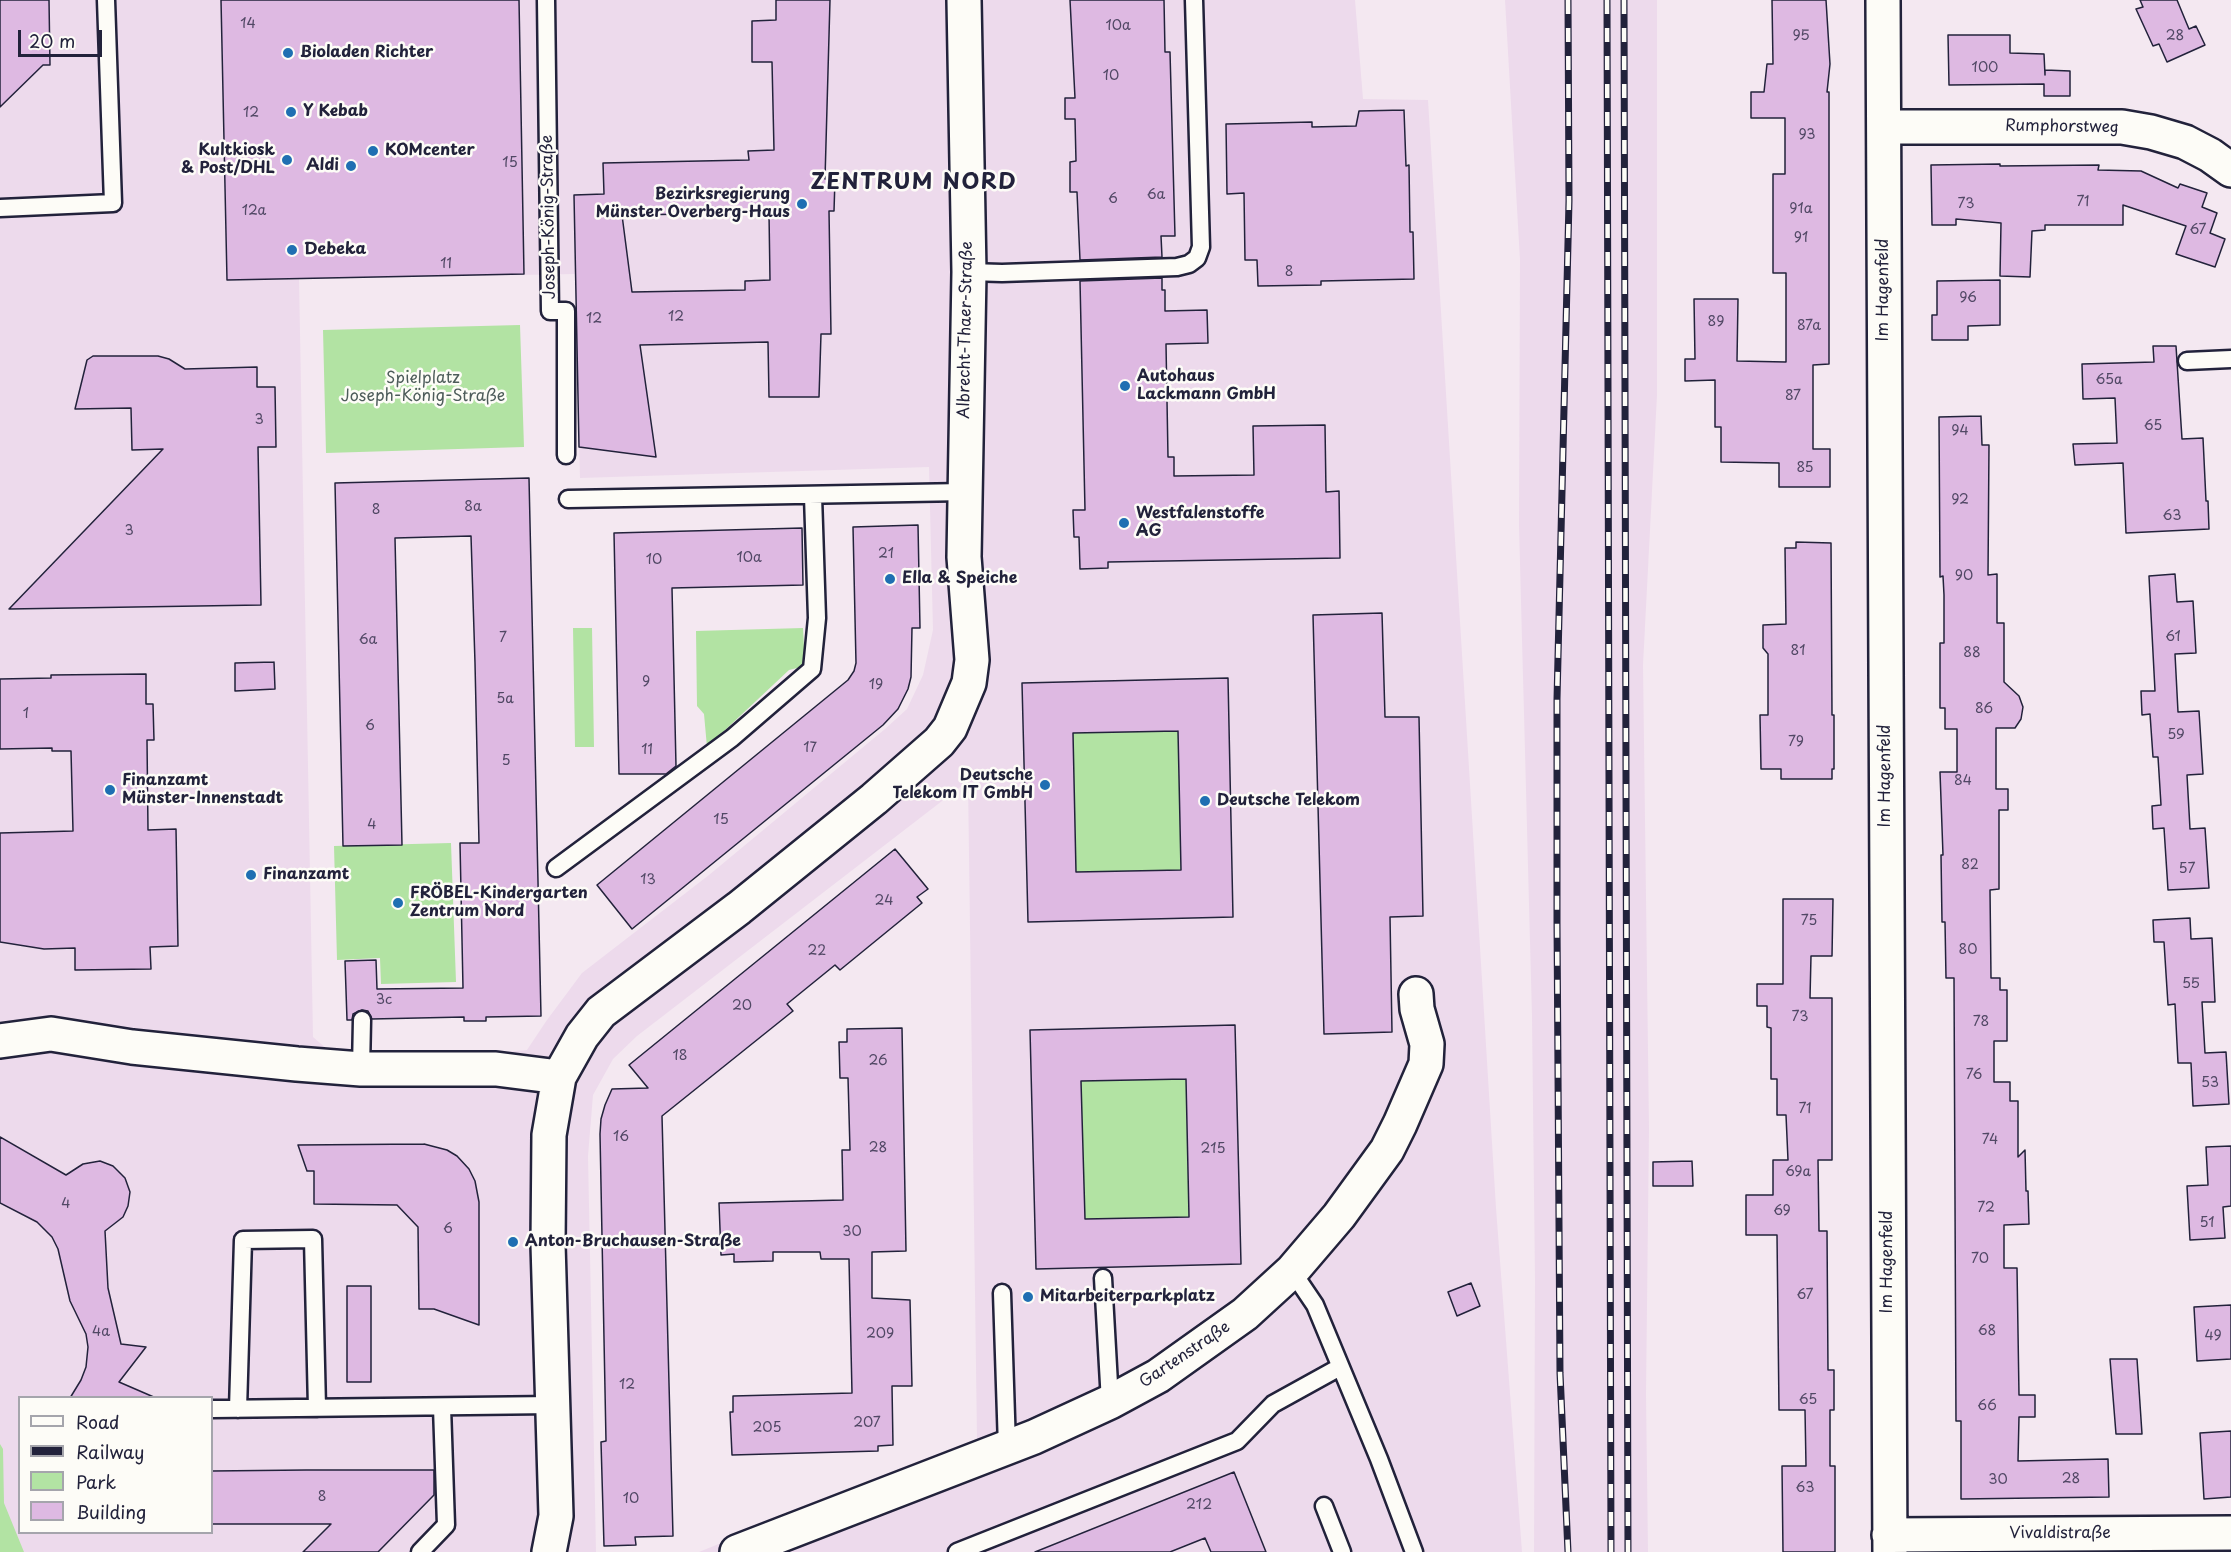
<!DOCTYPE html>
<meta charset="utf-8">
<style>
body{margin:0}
#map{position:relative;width:2231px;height:1552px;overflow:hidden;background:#f4e8f1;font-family:"Playpen Sans",sans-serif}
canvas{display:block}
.legend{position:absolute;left:18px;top:1396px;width:195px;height:138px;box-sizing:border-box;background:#fdfcf7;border:2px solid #a5a5ac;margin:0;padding:8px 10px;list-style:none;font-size:18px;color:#22223b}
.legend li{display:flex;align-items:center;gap:12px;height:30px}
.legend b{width:30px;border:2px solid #a5a5ac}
.scale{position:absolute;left:18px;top:30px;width:84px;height:27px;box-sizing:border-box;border:3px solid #22223b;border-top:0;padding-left:8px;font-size:18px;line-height:21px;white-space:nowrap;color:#22223b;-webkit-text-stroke:4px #fdfcf7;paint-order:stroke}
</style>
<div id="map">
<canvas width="2231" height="1552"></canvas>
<ul class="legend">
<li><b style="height:8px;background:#fdfcf7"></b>Road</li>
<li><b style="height:8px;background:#22223b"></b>Railway</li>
<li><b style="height:16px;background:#b2e3a3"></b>Park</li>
<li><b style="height:16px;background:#deb9e2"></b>Building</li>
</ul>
<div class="scale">20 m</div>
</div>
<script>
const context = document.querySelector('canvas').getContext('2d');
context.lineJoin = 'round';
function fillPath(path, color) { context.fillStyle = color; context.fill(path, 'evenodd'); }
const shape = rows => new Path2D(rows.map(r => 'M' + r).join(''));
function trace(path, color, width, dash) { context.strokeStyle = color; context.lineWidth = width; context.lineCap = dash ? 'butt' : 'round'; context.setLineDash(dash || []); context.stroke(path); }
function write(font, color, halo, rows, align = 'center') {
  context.font = font + ' "Playpen Sans",sans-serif'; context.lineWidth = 5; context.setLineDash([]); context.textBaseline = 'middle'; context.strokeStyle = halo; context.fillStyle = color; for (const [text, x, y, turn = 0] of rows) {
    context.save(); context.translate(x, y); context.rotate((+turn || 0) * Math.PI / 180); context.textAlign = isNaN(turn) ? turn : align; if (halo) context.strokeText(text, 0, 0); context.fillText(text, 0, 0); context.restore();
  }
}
fillPath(shape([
 [0,0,1355,0,1363,99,1428,100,1496,1208,1522,1552,699,1552,977,1439,968,781,637,1036,613,1059,593,1095,588,1156,596,1552,9,1552,0,1524],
 [575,274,580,478,929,467,933,630,923,675,907,709,885,729,709,875,582,973,547,1020,527,1050,494,1053,344,1053,327,1049,313,1037,299,279],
 [20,1398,212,1398,212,1532,20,1532],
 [1505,0,1657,0,1657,395,1643,665,1649,1129,1646,1394,1648,1552,1534,1552,1535,1280,1532,1017,1519,525,1520,260]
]), '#eddaec');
fillPath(shape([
 [520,325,524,447,326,453,323,330],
 [573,628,592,628,594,747,575,747],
 [803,628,805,666,789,670,707,747,704,714,697,706,696,631],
 [1178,731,1181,870,1076,872,1073,733],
 [451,843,456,982,381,984,380,958,337,960,334,846],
 [1186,1079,1189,1217,1085,1219,1081,1081],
 [0,1444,3,1449,4,1503,24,1552,0,1552]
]), '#b2e3a3');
const building = shape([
 [0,0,49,0,50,65,43,65,0,107,0,0],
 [221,0,519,0,524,274,227,280,221,0],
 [776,0,830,0,825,179,835,179,834,211,829,211,831,334,821,334,819,397,769,397,768,342,640,345,656,457,579,447,574,195,604,194,603,163,749,160,748,151,774,150,772,62,752,62,752,21,776,20,776,0],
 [769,213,770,280,745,281,745,290,632,292,622,215,769,213],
 [1070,0,1164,0,1165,52,1170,52,1175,236,1161,236,1162,257,1080,260,1077,192,1070,192,1070,162,1076,161,1075,119,1065,119,1065,98,1075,98,1070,0],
 [1772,0,1826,0,1830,64,1827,92,1829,92,1829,364,1813,365,1813,449,1830,449,1830,487,1779,487,1779,463,1721,462,1721,427,1715,427,1715,380,1685,381,1685,359,1695,359,1694,299,1738,299,1737,361,1786,362,1786,273,1773,273,1773,174,1785,174,1785,118,1751,118,1751,92,1764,92,1767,64,1773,64,1772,0],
 [2140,0,2177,0,2189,29,2196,26,2205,45,2167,62,2159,44,2153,46,2136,9,2143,7,2140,0],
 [1948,35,2010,35,2010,53,2044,54,2045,75,2045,70,2070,71,2070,96,2044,96,2044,84,1949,85,1948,35],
 [1404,110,1406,166,1409,165,1410,232,1413,232,1414,279,1321,281,1321,285,1258,286,1257,260,1245,260,1244,193,1227,194,1226,124,1312,122,1312,127,1356,126,1359,111,1404,110],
 [2000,164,2000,166,2099,165,2098,170,2141,171,2178,188,2180,184,2207,193,2202,207,2217,213,2210,233,2225,239,2215,267,2176,254,2186,226,2123,205,2123,225,2045,225,2045,230,2032,231,2030,277,2000,276,2001,223,1956,219,1956,225,1932,225,1931,165,2000,164],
 [1162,278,1162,290,1165,290,1165,311,1207,310,1208,343,1166,344,1168,457,1174,457,1174,476,1254,475,1253,426,1325,425,1326,492,1339,491,1340,558,1108,562,1108,568,1080,569,1079,537,1074,537,1073,510,1085,510,1080,281,1162,278],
 [2000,280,2000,325,1968,326,1968,340,1932,340,1932,315,1937,315,1937,281,2000,280],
 [2153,346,2176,346,2182,439,2203,438,2206,501,2208,501,2209,529,2126,533,2123,463,2075,465,2073,444,2117,443,2115,398,2083,399,2082,364,2154,362,2153,346],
 [93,356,158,356,169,359,185,369,257,367,257,387,275,387,276,447,258,447,261,605,9,609,163,449,132,450,131,408,75,409,87,360,93,356],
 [1981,416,1982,445,1989,445,1988,575,1997,574,1997,623,2004,623,2004,682,2019,696,2023,707,2021,719,2015,728,1996,728,1996,789,2008,789,2008,810,1999,810,1999,889,1990,890,1991,978,2000,978,2000,990,2007,990,2007,1041,1994,1041,1994,1082,2010,1082,2010,1101,2018,1101,2018,1157,2025,1150,2026,1191,2028,1191,2029,1224,2004,1225,2004,1268,2017,1268,2019,1395,2035,1395,2035,1417,2019,1417,2018,1461,2108,1459,2109,1497,1961,1499,1961,1421,1956,1421,1954,978,1946,978,1945,922,1942,922,1941,855,1943,855,1940,772,1957,772,1957,729,1945,729,1945,708,1940,708,1940,643,1944,643,1944,595,1943,576,1940,577,1939,417,1981,416],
 [529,478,541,1016,486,1017,486,1021,464,1021,464,1017,372,1019,368,1011,362,1010,353,1014,352,1020,347,1020,345,961,376,960,377,989,463,988,460,843,479,843,475,663,471,536,395,538,402,845,343,846,335,483,529,478],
 [918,525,920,628,912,628,911,677,908,689,898,709,883,725,632,929,597,885,848,680,854,671,856,663,853,527,918,525],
 [802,528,803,585,672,588,676,766,666,774,619,774,614,533,802,528],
 [1796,542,1831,543,1832,715,1834,715,1834,769,1832,769,1832,779,1781,779,1781,769,1761,769,1760,715,1768,715,1768,654,1763,648,1763,625,1786,624,1785,548,1796,548,1796,542],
 [2175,574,2177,602,2193,601,2196,653,2175,654,2178,712,2199,711,2203,774,2187,775,2190,829,2205,828,2209,888,2168,890,2164,828,2153,829,2152,806,2161,805,2158,757,2153,757,2150,714,2142,715,2141,691,2155,691,2149,576,2175,574],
 [1382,613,1385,717,1419,717,1423,916,1390,917,1392,1032,1324,1034,1313,615,1382,613],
 [274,662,275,689,235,691,235,663,274,662],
 [146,674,146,704,153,704,154,740,147,740,148,830,176,829,178,946,150,947,151,969,75,970,75,948,44,949,0,942,0,833,73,831,71,751,52,751,52,748,0,749,0,679,51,678,51,675,146,674],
 [1228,678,1233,917,1028,922,1022,683,1228,678],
 [1178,731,1181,870,1076,872,1073,733,1178,731],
 [895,849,928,889,917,897,922,903,840,970,835,965,787,1004,793,1011,662,1116,673,1536,635,1537,636,1545,604,1546,601,1442,606,1441,600,1134,601,1119,605,1105,612,1089,648,1088,629,1065,895,849],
 [1783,899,1833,899,1832,956,1811,956,1810,998,1832,998,1832,1160,1818,1160,1819,1231,1827,1231,1828,1370,1834,1370,1834,1410,1830,1410,1830,1466,1835,1466,1835,1552,1783,1552,1782,1466,1806,1466,1805,1410,1779,1410,1777,1235,1746,1235,1746,1195,1773,1195,1773,1160,1788,1160,1786,1115,1777,1115,1777,1079,1771,1079,1771,1028,1767,1027,1767,1006,1757,1006,1757,984,1783,984,1783,899],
 [2190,918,2191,939,2212,938,2215,1002,2202,1002,2205,1053,2226,1052,2229,1104,2193,1106,2191,1063,2178,1063,2175,1004,2168,1005,2164,942,2154,942,2153,920,2190,918],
 [1235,1025,1241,1264,1036,1269,1030,1030,1235,1025],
 [1186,1079,1189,1217,1085,1219,1081,1081,1186,1079],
 [902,1028,906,1251,872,1252,872,1298,910,1300,912,1386,892,1386,893,1445,878,1446,878,1451,732,1455,730,1412,733,1412,733,1396,852,1393,849,1259,821,1259,820,1252,773,1252,773,1261,734,1262,734,1254,721,1255,719,1203,843,1200,842,1150,850,1150,848,1078,840,1078,839,1042,847,1042,847,1029,902,1028],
 [0,1137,66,1175,83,1164,100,1161,113,1166,125,1178,130,1192,128,1206,123,1217,105,1231,108,1288,121,1344,146,1347,119,1382,156,1398,70,1398,81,1380,86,1367,88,1347,86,1334,70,1301,58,1249,52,1237,37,1222,0,1203,0,1137],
 [424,1144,447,1150,457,1156,469,1169,475,1181,479,1202,479,1325,434,1309,419,1309,418,1227,397,1205,314,1204,314,1171,307,1171,298,1145,424,1144],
 [2231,1146,2231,1206,2223,1207,2225,1238,2190,1240,2187,1186,2208,1185,2206,1147,2231,1146],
 [1692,1161,1693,1186,1653,1186,1653,1162,1692,1161],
 [1471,1283,1480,1306,1457,1316,1448,1292,1471,1283],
 [347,1286,371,1286,371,1382,347,1382,347,1286],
 [2231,1305,2231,1359,2197,1361,2194,1307,2231,1305],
 [2110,1359,2137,1359,2142,1434,2116,1434,2110,1359],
 [2231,1431,2231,1497,2204,1499,2200,1433,2231,1431],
 [306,1470,434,1470,434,1495,378,1552,303,1552,331,1524,212,1524,212,1471,306,1470],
 [1234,1472,1266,1552,1211,1552,1205,1538,1170,1552,1035,1552,1234,1472]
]);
fillPath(building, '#deb9e2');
trace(building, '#22223b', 1.5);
const service = shape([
 [546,0,550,311,566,311,566,455],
 [0,208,113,203,106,0],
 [969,272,1002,273,1177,267,1189,264,1197,258,1201,247,1194,0],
 [2187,361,2231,359],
 [568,499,965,492],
 [556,868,732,738,812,669,817,618,813,496],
 [361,1069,362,1020],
 [1292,1271,1315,1305,1379,1459,1414,1552],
 [1103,1278,1110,1402],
 [1002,1293,1007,1447],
 [212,1409,553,1405],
 [238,1409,243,1240,313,1239,317,1408],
 [1324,1506,1342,1552],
 [420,1552,446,1525,442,1407],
 [957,1552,1237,1441,1273,1404,1340,1367]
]);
const minor = shape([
 [1883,0,1890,1552],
 [1884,127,2122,127,2151,132,2185,142,2210,155,2231,170],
 [0,1041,51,1034,132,1047,297,1064,361,1069,496,1069,559,1077],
 [1889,1535,2231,1533],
 [549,1552,556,1516,548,1244,549,1135,559,1077,582,1036,601,1012,739,908,874,799,939,742,950,728,969,683,972,660,964,557,969,272,964,0],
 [737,1552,1034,1437,1110,1402,1158,1376,1245,1314,1292,1271,1339,1216,1387,1150,1400,1124,1426,1064,1427,1044,1417,1009,1416,994]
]);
trace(service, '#22223b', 21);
trace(minor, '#22223b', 38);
trace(service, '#fdfcf7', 16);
trace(minor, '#fdfcf7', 33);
const rail = shape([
 [1568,0,1569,201,1557,699,1557,922,1560,1373,1568,1552],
 [1607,0,1611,1552],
 [1624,0,1628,1552]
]);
trace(rail, '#22223b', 7);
trace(rail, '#fdfcf7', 4.5, [14]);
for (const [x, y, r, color] of [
 [288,53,6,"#1f6fb2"],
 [291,112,6,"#1f6fb2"],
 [373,151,6,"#1f6fb2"],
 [287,160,6,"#1f6fb2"],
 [351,166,6,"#1f6fb2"],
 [802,204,6,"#1f6fb2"],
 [292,250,6,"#1f6fb2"],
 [1125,386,6,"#1f6fb2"],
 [1124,523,6,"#1f6fb2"],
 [890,579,6,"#1f6fb2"],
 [1045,785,6,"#1f6fb2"],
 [110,790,6,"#1f6fb2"],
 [1205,801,6,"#1f6fb2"],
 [251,875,6,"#1f6fb2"],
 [398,903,6,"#1f6fb2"],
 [513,1242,6,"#1f6fb2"],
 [1028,1297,6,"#1f6fb2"]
]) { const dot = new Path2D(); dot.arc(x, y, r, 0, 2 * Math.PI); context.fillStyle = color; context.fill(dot); trace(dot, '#fdfcf7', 2); }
write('14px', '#514865', null, [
 ["14",248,24],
 ["10a",1118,26],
 ["95",1801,36],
 ["28",2175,36],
 ["100",1985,68],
 ["10",1111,76],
 ["12",251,113],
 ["93",1807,135],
 ["15",510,163],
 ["6a",1156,195],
 ["6",1113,199],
 ["71",2083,202],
 ["73",1966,204],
 ["91a",1801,209],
 ["12a",254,211],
 ["67",2198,230],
 ["91",1801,238],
 ["11",446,264],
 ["8",1289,272],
 ["96",1968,298],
 ["12",676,317],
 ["12",594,319],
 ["89",1716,322],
 ["87a",1809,326],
 ["65a",2109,380],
 ["87",1793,396],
 ["3",259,420],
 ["65",2153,426],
 ["94",1960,431],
 ["85",1805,468],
 ["92",1960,500],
 ["8a",473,507],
 ["8",376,510],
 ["63",2172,516],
 ["3",129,531],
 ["21",886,554],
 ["10a",749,558],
 ["10",654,560],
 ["90",1964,576],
 ["61",2173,637],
 ["7",503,638],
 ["6a",368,640],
 ["81",1798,651],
 ["88",1972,653],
 ["9",646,682],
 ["19",876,685],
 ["5a",505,699],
 ["86",1984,709],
 ["1",26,714],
 ["6",370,726],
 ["59",2176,735],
 ["79",1796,742],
 ["17",810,748],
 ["11",647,750],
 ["5",506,761],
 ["84",1963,781],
 ["15",721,820],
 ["4",372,825],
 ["82",1970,865],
 ["57",2187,869],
 ["13",648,880],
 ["24",884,901],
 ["75",1809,921],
 ["80",1968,950],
 ["22",817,951],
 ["55",2191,984],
 ["3c",384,1000],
 ["20",742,1006],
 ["73",1800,1017],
 ["78",1981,1022],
 ["18",680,1056],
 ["26",878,1061],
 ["76",1974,1075],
 ["53",2210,1083],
 ["71",1805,1109],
 ["16",621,1137],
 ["74",1990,1140],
 ["28",878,1148],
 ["215",1213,1149],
 ["69a",1798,1172],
 ["4",66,1204],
 ["72",1986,1208],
 ["69",1782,1211],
 ["51",2207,1223],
 ["6",448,1229],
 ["30",852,1232],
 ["70",1980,1259],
 ["67",1805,1295],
 ["68",1987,1331],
 ["4a",101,1332],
 ["209",880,1334],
 ["49",2213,1336],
 ["12",627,1385],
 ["65",1808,1400],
 ["66",1987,1406],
 ["207",867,1423],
 ["205",767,1428],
 ["28",2071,1479],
 ["30",1998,1480],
 ["63",1805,1488],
 ["8",322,1497],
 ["10",631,1499],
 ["212",1199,1505]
]);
write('bold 16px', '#22223b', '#fdfcf7', [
 ["Bioladen Richter",300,53],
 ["Y Kebab",303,112],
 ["Kultkiosk",275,151,"right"],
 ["& Post/DHL",275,169,"right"],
 ["KOMcenter",385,151],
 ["Aldi",339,166,"right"],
 ["Bezirksregierung",790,195,"right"],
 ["Münster Overberg-Haus",790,213,"right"],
 ["Debeka",304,250],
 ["Autohaus",1137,377],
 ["Lackmann GmbH",1137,395],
 ["Westfalenstoffe",1136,514],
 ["AG",1136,532],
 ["Ella & Speiche",902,579],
 ["Deutsche",1033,776,"right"],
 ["Telekom IT GmbH",1033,794,"right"],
 ["Finanzamt",122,781],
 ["Münster-Innenstadt",122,799],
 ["Deutsche Telekom",1217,801],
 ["Finanzamt",263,875],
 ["FRÖBEL-Kindergarten",410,894],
 ["Zentrum Nord",410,912],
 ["Anton-Bruchausen-Straße",525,1242],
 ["Mitarbeiterparkplatz",1040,1297]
], 'left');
write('16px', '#22223b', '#fdfcf7', [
 ["Rumphorstweg",2062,127,1],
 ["Joseph-König-Straße",549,217,-91],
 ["Im Hagenfeld",1884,290,-90],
 ["Albrecht-Thaer-Straße",966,330,-89],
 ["Im Hagenfeld",1886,776,-90],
 ["Im Hagenfeld",1888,1262,-90],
 ["Gartenstraße",1185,1355,-34],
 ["Vivaldistraße",2060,1534]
]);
write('16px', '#4d5c5a', '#fdfcf7', [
 ["Spielplatz",423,379],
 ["Joseph-König-Straße",423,397]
]);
context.letterSpacing = '1.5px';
write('bold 22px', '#22223b', '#fdfcf7', [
 ["ZENTRUM NORD",914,183]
]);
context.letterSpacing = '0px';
</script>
